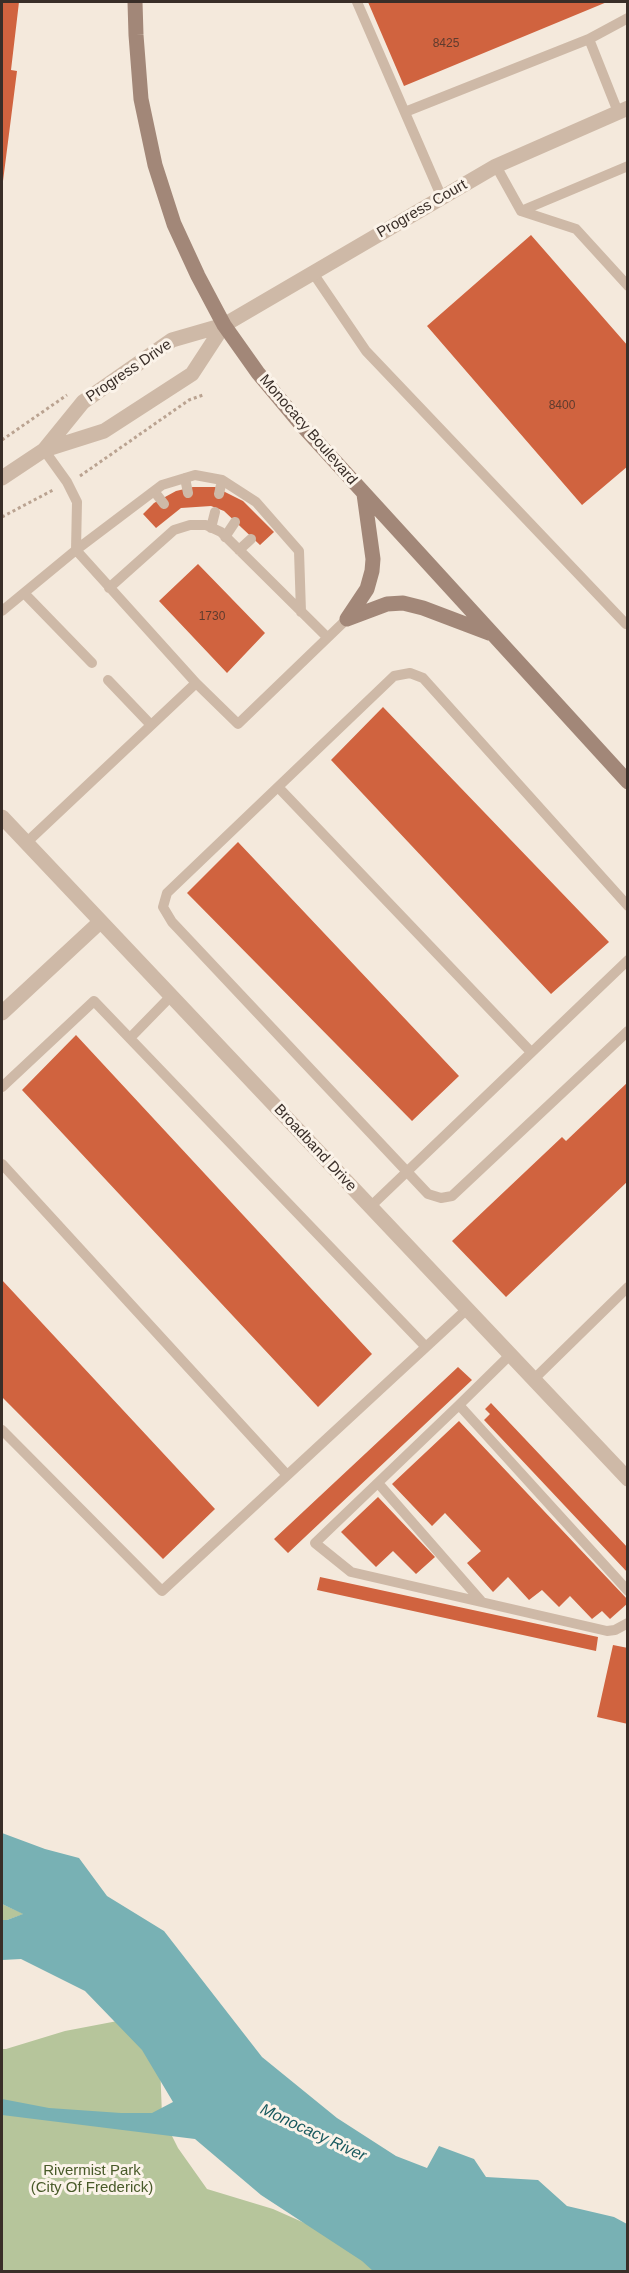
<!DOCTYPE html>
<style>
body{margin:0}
#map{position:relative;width:629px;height:2273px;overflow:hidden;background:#f4e9dc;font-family:Arial,sans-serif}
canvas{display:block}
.frame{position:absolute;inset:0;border:3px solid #392e28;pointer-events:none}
</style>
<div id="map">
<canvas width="629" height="2273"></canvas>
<div class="frame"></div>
</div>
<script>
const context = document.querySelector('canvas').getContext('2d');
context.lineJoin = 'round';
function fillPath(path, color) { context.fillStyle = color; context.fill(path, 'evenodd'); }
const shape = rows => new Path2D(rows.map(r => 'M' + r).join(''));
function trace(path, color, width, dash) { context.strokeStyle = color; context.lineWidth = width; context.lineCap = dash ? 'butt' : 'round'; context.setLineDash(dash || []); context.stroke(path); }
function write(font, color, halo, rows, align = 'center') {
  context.font = font + ' Arial,sans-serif'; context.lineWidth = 6; context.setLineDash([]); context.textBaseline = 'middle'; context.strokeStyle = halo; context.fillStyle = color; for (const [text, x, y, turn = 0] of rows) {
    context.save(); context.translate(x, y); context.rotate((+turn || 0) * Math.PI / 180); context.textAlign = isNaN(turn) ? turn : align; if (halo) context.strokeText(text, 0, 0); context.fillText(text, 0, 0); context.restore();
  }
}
fillPath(shape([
 [2,1904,24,1914,7,1920,2,1920],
 [128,2019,160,2063,162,2116,178,2148,207,2189,273,2209,413,2271,2,2272,2,2049,6,2049,65,2031]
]), '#b6c59b');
fillPath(shape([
 [2,1833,45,1849,79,1858,107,1896,164,1931,262,2057,337,2118,396,2156,427,2168,439,2146,474,2159,486,2177,538,2180,567,2206,614,2217,627,2224,627,2271,373,2271,362,2261,261,2195,195,2139,2,2115,2,2099,49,2108,121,2113,152,2113,173,2102,142,2050,85,1991,21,1959,2,1960,2,1920,7,1920,23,1914,2,1904]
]), '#78b1b4');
fillPath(shape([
 [2,2,19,2,11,70,17,71,3,181],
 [368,2,607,2,404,86],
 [531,235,628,346,628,466,582,505,427,326],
 [193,487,215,487,243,501,274,532,260,545,224,511,211,506,181,508,156,528,143,514,154,503,176,491],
 [198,564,265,633,227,673,159,601],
 [383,707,609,942,551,994,331,760],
 [238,842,459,1076,412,1121,187,893],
 [76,1035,372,1354,318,1407,22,1090],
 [628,1082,628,1181,506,1297,452,1241,562,1137,566,1141],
 [2,1280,215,1509,163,1559,2,1397],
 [458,1367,472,1380,288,1553,274,1539],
 [491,1403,628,1548,628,1573,484,1420,490,1414,485,1409],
 [459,1421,628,1600,628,1603,610,1619,602,1611,592,1619,570,1596,559,1607,542,1590,529,1600,508,1577,493,1592,467,1563,481,1551,445,1513,432,1526,392,1484],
 [378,1497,435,1557,416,1574,393,1551,376,1567,341,1532],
 [320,1577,598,1637,596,1651,317,1590],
 [613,1645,628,1648,628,1724,597,1717]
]), '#d0633f');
trace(shape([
 [2,440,67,395],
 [80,476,189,400,203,395],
 [2,517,55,489]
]), '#baa391', 3, [3, 3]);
trace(shape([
 [357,2,442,198],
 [589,39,618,112],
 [405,112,589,39,628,18],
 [496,166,521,211,576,229,628,286],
 [521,211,628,166],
 [313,273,366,351,626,624,628,623],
 [44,450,67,482,77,502,76,550],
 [185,478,188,493],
 [154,491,164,504],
 [219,494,222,480],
 [211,528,215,512],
 [225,537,235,522],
 [76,550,162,485,195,475,222,480,256,502,299,551,301,612],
 [239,550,251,539],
 [109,588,174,530,190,525,206,525,221,532,327,637],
 [24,593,92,663],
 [2,611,76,550,196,683,238,724,347,619],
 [108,680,151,725],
 [278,787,531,1052],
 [26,843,196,683],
 [628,906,423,678,410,673,394,676,167,893,163,907,172,922,428,1194,441,1198,452,1196,628,1031],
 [130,1038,171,996],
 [2,1087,94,1001,426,1347],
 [2,1164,287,1475],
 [370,1207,628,960],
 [510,1355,459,1405,628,1591],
 [533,1380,628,1287],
 [459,1405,315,1543,351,1572,607,1631,615,1630,628,1623],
 [2,1430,162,1591,466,1310],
 [378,1483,482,1602]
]), '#ceb9a7', 10);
trace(shape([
 [44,450,83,402,172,340,224,325,496,166,628,108],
 [2,478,44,450,104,431,192,374,224,325],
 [2,817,628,1479],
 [2,1013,100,922]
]), '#ceb9a7', 15);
trace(shape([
 [135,2,136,35,141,99,155,165,174,224,198,276,224,325,258,373,299,422,628,782],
 [347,619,387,604,403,603,423,608,489,633],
 [347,619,367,589,372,571,373,559,364,494]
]), '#a28778', 15);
write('12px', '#5f3b2e', null, [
 ["8425",446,44],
 ["8400",562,406],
 ["1730",212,617]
]);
write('15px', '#392e28', '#fbf3e9', [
 ["Progress Court",422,209,-30],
 ["Progress Drive",129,371,-34],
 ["Monocacy Boulevard",308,430,49],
 ["Broadband Drive",315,1148,47]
]);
write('15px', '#485a29', '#fbf3e9', [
 ["Rivermist Park",92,2171],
 ["(City Of Frederick)",92,2188]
]);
write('italic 16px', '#1a5a5f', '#fbf3e9', [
 ["Monocacy River",313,2133,25]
]);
</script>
